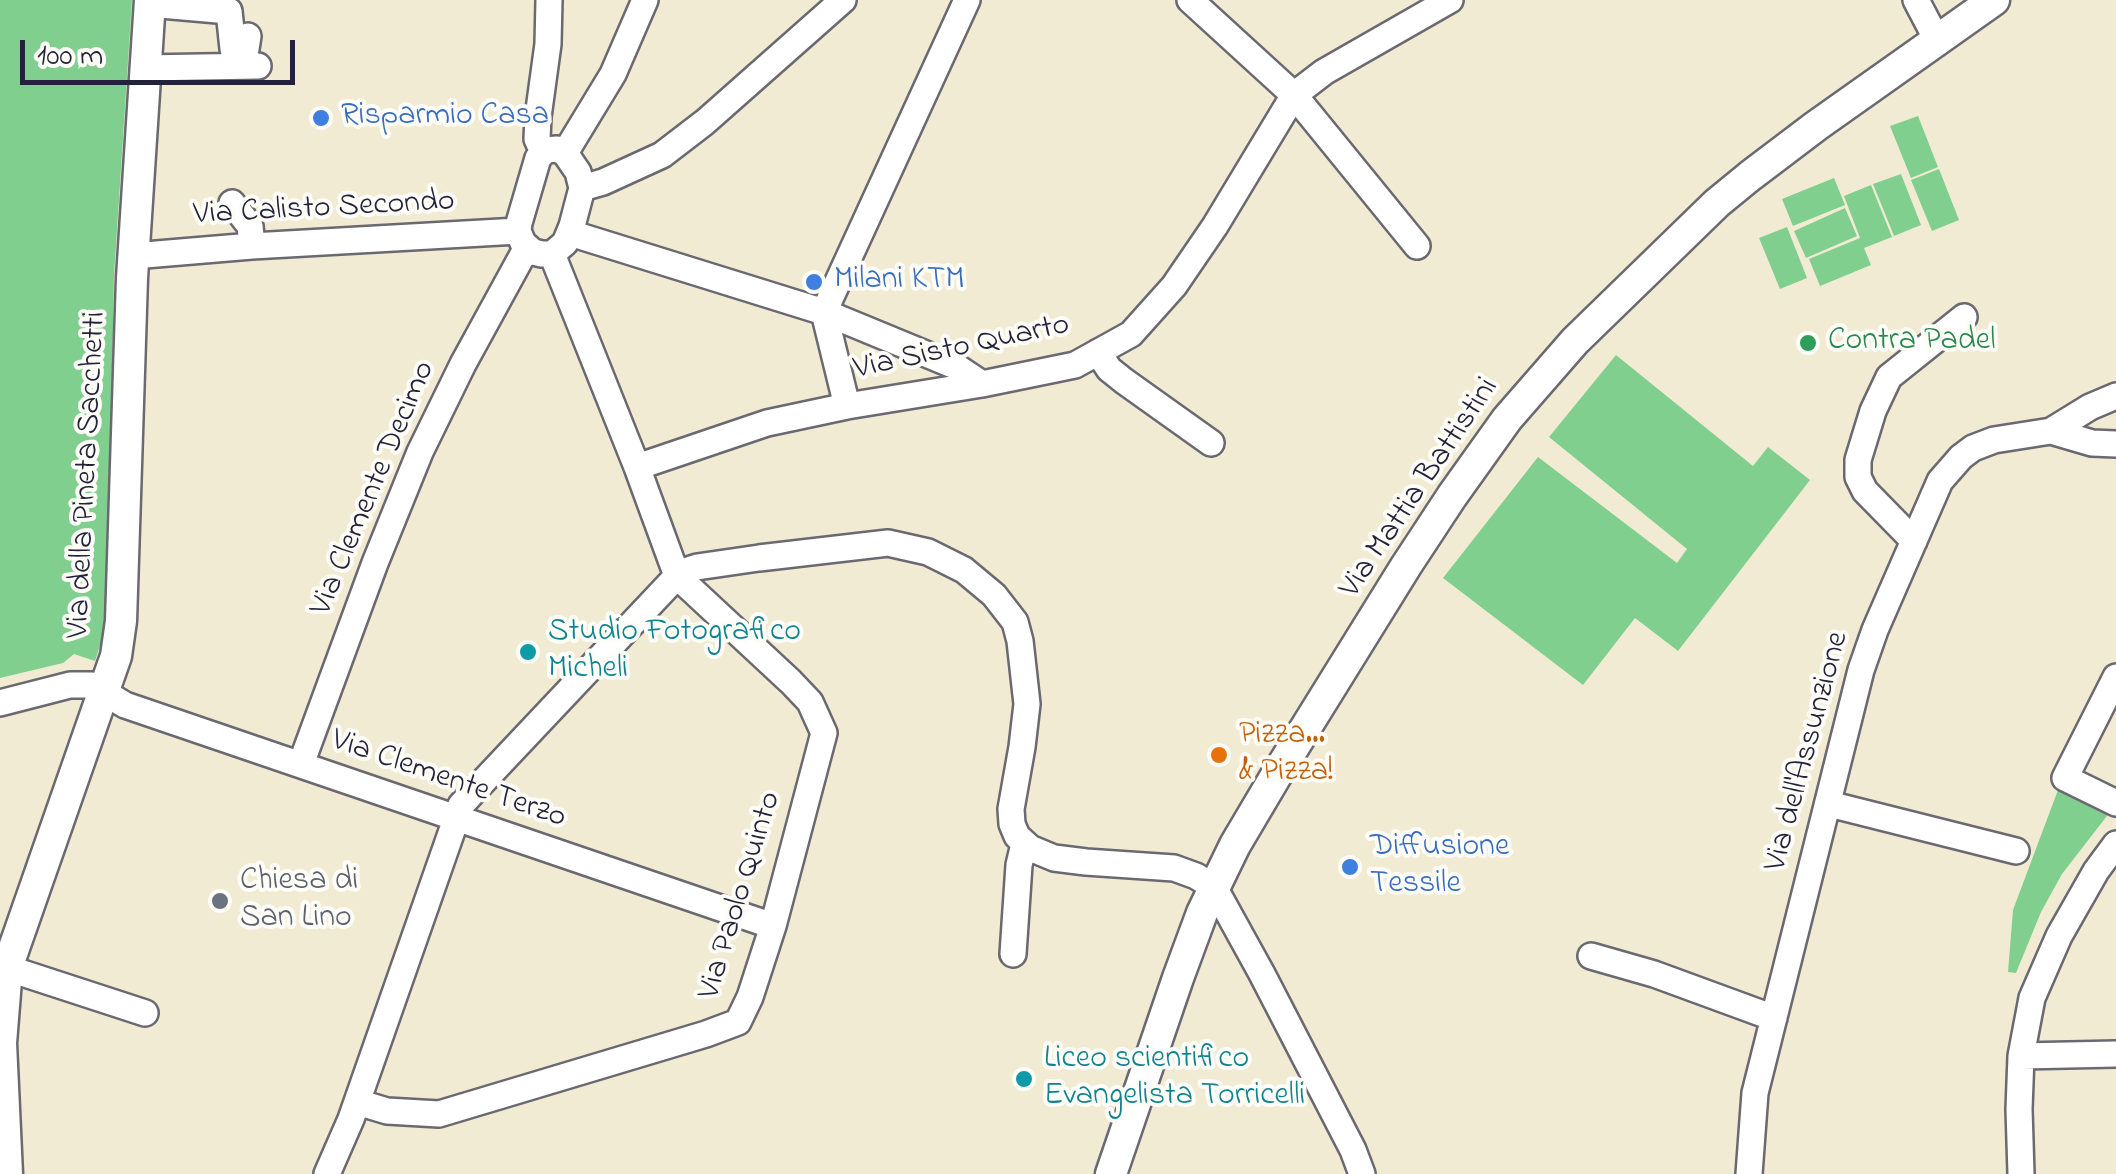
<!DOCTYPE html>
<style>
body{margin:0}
#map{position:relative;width:2116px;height:1174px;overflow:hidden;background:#f1ebd3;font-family:"Indie Flower",sans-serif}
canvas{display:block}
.scale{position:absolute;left:20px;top:40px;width:275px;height:45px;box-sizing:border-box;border:5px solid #22223b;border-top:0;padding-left:12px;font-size:30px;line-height:35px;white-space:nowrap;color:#22223b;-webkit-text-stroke:8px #fdfcf7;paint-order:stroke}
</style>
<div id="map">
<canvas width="2116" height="1174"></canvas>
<div class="scale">100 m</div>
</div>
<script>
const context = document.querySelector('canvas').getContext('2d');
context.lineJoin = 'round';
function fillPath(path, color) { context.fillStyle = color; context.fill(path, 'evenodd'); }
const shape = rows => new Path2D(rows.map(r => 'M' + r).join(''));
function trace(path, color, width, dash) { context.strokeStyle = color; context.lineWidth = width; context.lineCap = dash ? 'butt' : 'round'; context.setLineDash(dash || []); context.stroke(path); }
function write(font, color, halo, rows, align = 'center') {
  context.font = font + ' "Indie Flower",sans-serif'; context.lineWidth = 8; context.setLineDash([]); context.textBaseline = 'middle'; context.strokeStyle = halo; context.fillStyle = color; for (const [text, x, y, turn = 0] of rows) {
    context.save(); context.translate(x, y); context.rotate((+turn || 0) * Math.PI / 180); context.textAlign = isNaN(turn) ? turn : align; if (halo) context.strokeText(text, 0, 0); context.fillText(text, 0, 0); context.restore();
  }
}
fillPath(shape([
 [0,0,132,0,114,276,108,605,106,627,95,661,74,654,63,663,0,678],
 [1918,116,1938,167,1911,178,1890,126],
 [1939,169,1959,220,1932,231,1911,180],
 [1901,174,1921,225,1894,236,1873,184],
 [1834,178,1845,205,1793,226,1782,199],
 [1871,185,1892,237,1864,248,1871,265,1820,286,1809,259,1860,238,1844,196],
 [1845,208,1857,236,1806,258,1794,231],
 [1787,227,1807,278,1780,289,1759,238],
 [1616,355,1753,466,1768,447,1810,480,1678,651,1635,618,1583,685,1443,578,1538,457,1677,563,1687,549,1549,437],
 [2058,790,2110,812,2062,874,2041,912,2016,973,2008,972,2013,910]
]), '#81cf8f');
const minor = shape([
 [1190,0,1294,95,1417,246],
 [1916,0,1937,40],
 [149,4,229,11,233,49,246,49,248,36],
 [144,68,258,66],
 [557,149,565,153,578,172,582,188,572,226,565,243,552,254,542,254,533,252,523,243,518,231,519,223,538,158,546,150,557,149],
 [543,152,537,139,538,117,548,44,549,0],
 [565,153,613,74,645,0],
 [582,188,603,182,662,155,705,122,843,0],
 [232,203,250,226,252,246],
 [570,233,824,312,955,366,982,384],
 [133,256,252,246,518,231],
 [824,312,967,0],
 [824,312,847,406],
 [1098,352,1109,369,1124,381,1211,443],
 [2051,431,2090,407,2116,396],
 [637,467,767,423,847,406,982,384,1075,365,1131,334,1174,286,1215,226,1294,95,1324,72,1450,0],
 [1914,541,1865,491,1858,477,1858,460,1873,411,1889,377,1964,317],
 [2116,677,2065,778,2116,803],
 [0,703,70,685,92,685,125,705,773,926],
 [301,764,375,563,420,452,463,364,527,247],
 [1829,804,2016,851],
 [1013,954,1019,865,1024,844],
 [1591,956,1654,974,1774,1018],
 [7,968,145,1013],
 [2021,1056,2116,1054],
 [357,1102,387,1111,439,1114,706,1034,738,1022,750,997,773,926,824,733,810,702,791,682,677,576,637,467,552,254],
 [327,1174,351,1119,461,805,677,576,685,571,697,567,759,558,888,543,928,552,964,570,994,595,1015,622,1020,641,1027,704,1022,747,1011,809,1012,824,1017,836,1030,848,1054,858,1086,862,1174,868,1196,876,1214,887,1262,974,1353,1150,1362,1174],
 [1749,1174,1755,1093,1861,670,1875,630,1940,481,1961,457,1973,448,1994,440,2051,431,2092,443,2116,444],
 [2021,1174,2019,1109,2021,1056,2032,998,2059,936,2096,871,2116,844]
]);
const major = shape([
 [7,1174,1,1043,7,968,116,656,121,621,132,278,150,0],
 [1111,1174,1178,978,1202,913,1235,845,1277,774,1406,566,1452,496,1507,419,1575,341,1717,203,1750,176,1816,126,1994,0]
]);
trace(minor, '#6a6870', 30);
trace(major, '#6a6870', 35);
trace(minor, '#fff', 25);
trace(major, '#fff', 30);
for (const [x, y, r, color] of [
 [321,118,10,"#3f7fe0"],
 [814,282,10,"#3f7fe0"],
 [1808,343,10,"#2e9e5b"],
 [528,652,10,"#0f9aa8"],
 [1219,755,10,"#e8710a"],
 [1350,867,10,"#3f7fe0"],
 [220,901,10,"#6b7280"],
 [1024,1079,10,"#0f9aa8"]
]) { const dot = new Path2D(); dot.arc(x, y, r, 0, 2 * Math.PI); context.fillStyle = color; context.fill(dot); trace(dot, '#fdfcf7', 4); }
write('32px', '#366cbe', '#fdfcf7', [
 ["Risparmio Casa",341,118],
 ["Milani KTM",834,282],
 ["Diffusione",1370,849],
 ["Tessile",1370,886]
], 'left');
write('32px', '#22223b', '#fdfcf7', [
 ["Via Calisto Secondo",324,210,-3],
 ["Via Sisto Quarto",962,349,-12],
 ["Via della Pineta Sacchetti",89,475,-87],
 ["Via Clemente Decimo",375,489,-67],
 ["Via Mattia Battistini",1421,489,-56],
 ["Via dell'Assunzione",1809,752,-75],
 ["Via Clemente Terzo",448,781,19],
 ["Via Paolo Quinto",742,896,-73]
]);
write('32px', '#27864d', '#fdfcf7', [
 ["Contra Padel",1828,343]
], 'left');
write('32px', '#0d838f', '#fdfcf7', [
 ["Studio Fotografico",548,634],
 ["Micheli",548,671],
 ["Liceo scientifico",1044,1061],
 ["Evangelista Torricelli",1044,1098]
], 'left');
write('32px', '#c56008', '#fdfcf7', [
 ["Pizza...",1239,737],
 ["& Pizza!",1239,774]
], 'left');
write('32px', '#5b616d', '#fdfcf7', [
 ["Chiesa di",240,883],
 ["San Lino",240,920]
], 'left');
</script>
